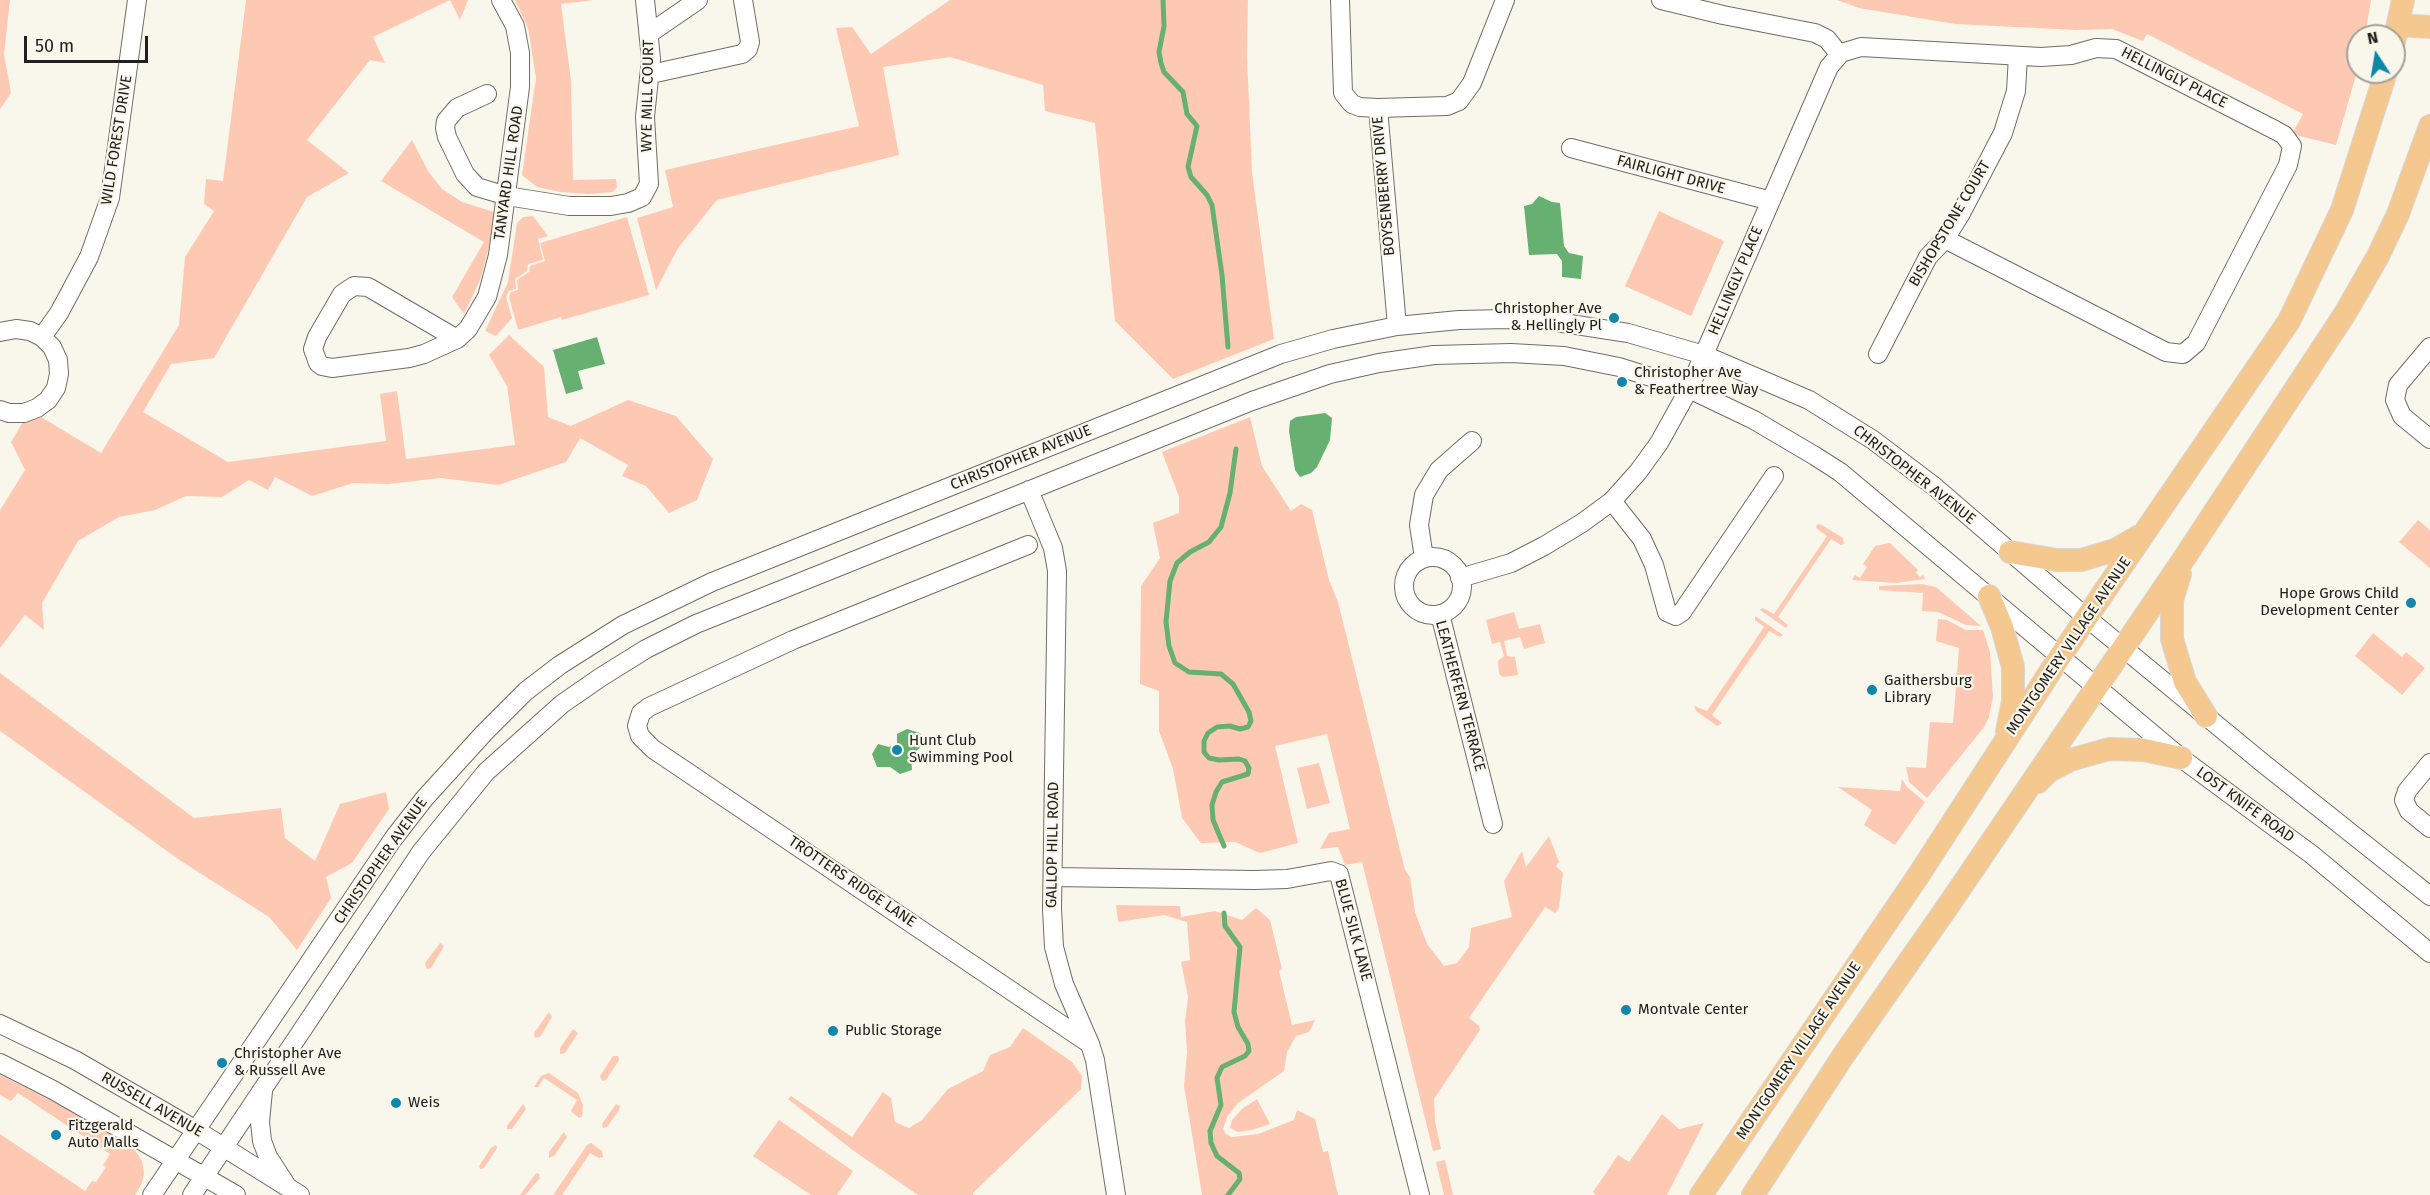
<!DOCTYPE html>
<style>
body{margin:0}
#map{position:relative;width:2430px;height:1195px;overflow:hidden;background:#f9f7ec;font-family:"Fira Sans",sans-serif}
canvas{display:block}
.north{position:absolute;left:2346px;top:24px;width:60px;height:60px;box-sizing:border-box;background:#f9f7ec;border:2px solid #a3a199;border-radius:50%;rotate:348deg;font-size:16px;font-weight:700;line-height:24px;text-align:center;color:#21201c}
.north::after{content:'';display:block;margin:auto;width:21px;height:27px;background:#0e87ab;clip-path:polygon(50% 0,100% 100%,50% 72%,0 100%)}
.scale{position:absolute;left:24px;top:36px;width:124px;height:27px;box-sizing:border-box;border:3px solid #21201c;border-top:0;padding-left:8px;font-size:18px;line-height:21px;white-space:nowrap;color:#21201c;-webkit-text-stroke:4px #f9f7ec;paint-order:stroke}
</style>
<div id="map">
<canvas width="2430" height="1195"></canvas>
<div class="north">N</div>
<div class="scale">50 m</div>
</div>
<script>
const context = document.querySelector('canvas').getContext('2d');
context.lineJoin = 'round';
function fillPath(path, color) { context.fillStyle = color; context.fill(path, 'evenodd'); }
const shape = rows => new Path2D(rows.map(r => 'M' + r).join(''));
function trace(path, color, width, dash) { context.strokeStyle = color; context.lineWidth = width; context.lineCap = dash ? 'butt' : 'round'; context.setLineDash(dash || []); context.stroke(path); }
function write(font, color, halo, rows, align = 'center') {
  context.font = font + ' "Fira Sans",sans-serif'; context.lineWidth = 4.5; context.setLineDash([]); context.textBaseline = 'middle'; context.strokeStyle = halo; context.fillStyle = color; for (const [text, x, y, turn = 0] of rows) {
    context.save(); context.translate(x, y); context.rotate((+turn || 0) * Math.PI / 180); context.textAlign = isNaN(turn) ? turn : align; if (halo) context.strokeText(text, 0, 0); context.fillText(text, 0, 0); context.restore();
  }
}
fillPath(shape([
 [0,0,10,0,4,54,11,93,0,109],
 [246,0,450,0,373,37,385,63,370,60,307,140,349,173,307,197,214,358,171,364,143,412,228,462,386,441,380,394,397,391,406,459,515,445,507,386,489,355,509,335,544,367,548,417,571,426,628,400,676,416,713,459,697,500,669,513,646,486,622,476,628,465,580,438,566,462,498,485,441,478,388,484,353,483,312,496,275,477,268,490,249,480,222,497,186,496,155,510,119,517,78,541,42,603,44,630,25,615,0,648,0,510,25,470,11,442,23,422,41,417,101,453,179,325,185,257,214,211,204,204,206,179,223,181],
 [450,0,468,0,460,20],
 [515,0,594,0,561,4,571,81,573,180,616,179,617,187,613,192,588,194,560,192,537,187,522,175,536,78,528,28],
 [950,0,1248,0,1247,57,1252,172,1274,339,1173,379,1115,321,1095,123,1045,111,1043,85,950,57,883,67,899,155,717,200,678,248,656,290,637,218,673,207,665,170,859,126,836,28,852,27,871,54],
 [1837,0,2371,0,2365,36,2358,36,2358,68,2336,145,2292,134,2303,114,2147,34,2143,41,2112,29,2076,30,1955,24,1859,8],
 [412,140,428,171,442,189,462,202,494,212,489,247,480,280,464,314,452,297,484,242,381,181],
 [1659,211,1724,241,1691,316,1625,286],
 [533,216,548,236,538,239,543,260,528,264,527,271,515,279,516,289,509,291,506,297,512,318,496,336,485,331,508,282,517,223,523,217],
 [627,217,649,295,562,320,561,317,518,330,509,297,511,292,518,290,517,280,529,272,530,266,545,261,540,243],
 [1250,417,1262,466,1291,511,1301,504,1312,510,1329,580,1338,602,1405,870,1410,877,1415,912,1427,944,1444,966,1457,963,1469,947,1471,928,1512,917,1504,881,1522,851,1526,867,1549,836,1559,862,1556,866,1563,873,1559,908,1555,913,1545,907,1469,1018,1479,1026,1480,1030,1434,1099,1435,1121,1441,1149,1433,1151,1362,862,1345,865,1338,847,1320,849,1329,833,1350,829,1327,734,1275,746,1298,843,1260,853,1235,842,1201,843,1182,818,1173,769,1159,731,1159,691,1140,684,1141,586,1160,558,1153,523,1179,513,1179,497,1162,452],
 [2418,520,2430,530,2430,568,2399,542],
 [1820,524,1843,538,1844,544,1841,545,1831,539,1778,617,1788,625,1786,628,1760,610,1763,608,1774,614,1827,536,1816,528,1817,525],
 [1890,543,1918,570,1916,573,1920,577,1923,575,1925,579,1896,583,1852,580,1855,575,1860,578,1867,567,1863,564,1875,546],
 [1922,584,1936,587,1981,626,1966,625,1938,612,1922,611,1923,593,1879,590,1879,586],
 [1514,612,1519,629,1540,624,1545,643,1524,649,1520,637,1504,641,1507,656,1515,657,1518,675,1503,677,1499,674,1498,661,1504,656,1500,642,1492,644,1486,620],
 [1755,616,1783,635,1780,637,1769,631,1712,715,1722,723,1717,726,1696,711,1694,706,1707,711,1764,627,1755,620],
 [1938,619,1947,620,1966,630,1983,630,1990,652,1993,697,1989,717,1984,727,1927,798,1909,782,1906,767,1926,768,1930,722,1953,723,1959,648,1936,641],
 [2373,633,2402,657,2406,652,2425,668,2402,695,2355,656],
 [0,673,194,818,281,808,285,838,315,861,340,804,386,792,389,809,352,863,326,877,331,898,297,950,269,917,181,861,0,731],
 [1319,763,1330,803,1307,809,1297,768],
 [1902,779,1907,787,1925,802,1895,845,1864,825,1872,810,1838,787,1900,791],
 [1116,905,1180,906,1181,917,1215,911,1242,920,1256,908,1270,920,1282,969,1279,971,1292,1025,1315,1020,1309,1032,1296,1036,1287,1052,1284,1071,1238,1103,1227,1117,1223,1129,1226,1134,1232,1137,1258,1134,1294,1120,1297,1110,1315,1119,1323,1152,1328,1151,1338,1195,1202,1195,1184,1086,1187,1052,1185,1021,1188,997,1181,962,1190,960,1187,922,1164,915,1118,922],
 [440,943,443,945,443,948,431,968,427,969,425,963],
 [549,1012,552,1017,540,1037,535,1038,534,1033],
 [1023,1028,1072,1062,1082,1076,1081,1089,973,1193,973,1195,918,1195,851,1149,788,1099,791,1096,852,1137,883,1092,891,1098,895,1122,909,1128,922,1120,948,1089,983,1071,990,1055,1010,1047],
 [573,1029,578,1033,565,1053,560,1054,560,1048],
 [613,1056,618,1056,619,1060,606,1080,602,1081,600,1076],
 [549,1073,578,1093,583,1105,582,1117,579,1118,571,1111,577,1100,544,1078,538,1087,534,1087,541,1076],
 [0,1075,74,1112,134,1149,142,1161,144,1173,142,1183,135,1195,0,1195,0,1134,85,1191,92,1181,96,1182,106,1167,103,1165,110,1154,18,1093,11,1101,0,1095],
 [1257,1099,1270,1124,1252,1130,1238,1132,1230,1128,1232,1120,1242,1109],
 [523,1104,526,1109,512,1129,507,1129,507,1126],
 [616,1104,620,1106,619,1110,607,1127,603,1128,602,1124],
 [1662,1114,1679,1129,1704,1123,1667,1195,1596,1195,1593,1192,1618,1155,1629,1162],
 [779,1120,853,1171,837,1195,811,1195,753,1156],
 [564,1132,567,1137,554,1156,549,1158,549,1152],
 [591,1143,602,1151,603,1157,599,1158,590,1153,562,1195,553,1195,587,1145],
 [496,1145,497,1148,484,1168,480,1169,479,1166,491,1148],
 [1445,1160,1453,1195,1444,1195,1436,1162],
 [536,1173,539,1174,540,1178,525,1195,520,1195]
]), '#fec9b2');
fillPath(shape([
 [1539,196,1552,202,1560,203,1564,246,1569,253,1583,256,1581,279,1562,277,1562,261,1557,254,1529,255,1524,206,1532,204],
 [597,337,605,364,578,371,583,389,566,394,553,350],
 [1325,413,1332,418,1330,440,1317,467,1311,473,1300,477,1295,470,1289,431,1290,421,1296,417],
 [907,729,920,733,923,744,911,757,912,770,900,774,890,767,877,767,872,754,878,744,889,747,897,744,897,734]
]), '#66b071');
trace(shape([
 [1163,0,1164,26,1159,52,1161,63,1164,72,1183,92,1187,114,1197,126,1188,167,1191,177,1207,195,1212,205,1222,275,1228,347],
 [1224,846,1213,820,1212,805,1216,792,1222,782,1248,774,1249,768,1245,761,1239,759,1219,760,1209,758,1204,752,1204,741,1208,733,1217,727,1230,726,1240,729,1248,727,1251,721,1249,712,1233,684,1221,674,1189,672,1175,663,1169,646,1166,622,1170,581,1177,563,1190,552,1209,542,1221,527,1230,493,1236,449],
 [1224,913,1225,926,1240,947,1234,1012,1238,1027,1248,1044,1249,1051,1245,1056,1222,1067,1217,1078,1221,1105,1210,1131,1211,1143,1217,1156,1239,1173,1240,1179,1228,1195]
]), '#66b071', 5);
const minor = shape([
 [1340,0,1343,93,1352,104,1360,107,1378,108,1397,326],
 [1661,0,1723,15,1815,33,1827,39,1839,54],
 [650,33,698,0],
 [651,74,742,54,748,49,750,42,743,0],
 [487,94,457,108,446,121,445,128,447,137,465,174,477,187,507,196,569,206,611,206,628,203,642,197,649,184,645,117,651,59,645,0],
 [1378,108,1447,106,1459,101,1472,83,1505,0],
 [1571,148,1771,201],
 [0,332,16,329,30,331,42,337,52,347,58,360,59,374,56,388,48,400,37,408,24,413,9,413,0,410],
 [42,337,59,313,89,257,110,198,137,0],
 [457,339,368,287,354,286,342,294,317,337,313,349,318,363,322,366,332,368,409,358,424,354,457,339,468,329,487,297,498,255,520,87,520,53,515,26,501,0],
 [2430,347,2398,385,2395,400,2402,416,2430,439],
 [1878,354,1928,257,1945,239,1960,215,2003,133,2016,91,2018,56],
 [1029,490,1053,548,1057,571,1052,909,1054,947,1064,984,1090,1044,1095,1060,1116,1195],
 [1612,501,1642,539,1654,565,1667,612,1676,616,1682,612,1774,476],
 [1028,545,793,640,649,707,641,713,637,726,640,736,653,749,1090,1044],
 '1404 586a29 29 0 1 1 58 0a29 29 0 1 1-58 0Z',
 [1424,558,1419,525,1424,495,1439,470,1472,441],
 [1460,578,1511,563,1544,546,1582,523,1612,501,1638,472,1659,443,1689,389,1829,67,1841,53,1861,47,2041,57,2071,55,2096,48,2116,49,2275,130,2284,135,2292,146,2288,165,2196,343,2183,354,2166,352,1945,239],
 [1440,614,1493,824],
 [2430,763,2407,791,2404,800,2409,811,2430,828],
 [1053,877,1254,880,1287,879,1331,871,1339,874,1420,1195],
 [0,1024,75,1060,196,1130,300,1195],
 [0,1063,53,1090,236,1195],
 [263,1091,260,1122,262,1141,268,1157,285,1183],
 [152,1195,393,839,424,799,484,733,526,691,560,665,623,625,712,582,1281,354,1333,339,1397,326,1459,320,1508,319,1557,322,1628,333,1704,355,1809,400,1873,440,1935,487,2087,618,2264,764,2430,896],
 [192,1195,421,852,486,772,562,704,601,677,646,649,696,624,1252,401,1330,374,1379,363,1434,355,1511,353,1564,356,1619,367,1689,389,1754,420,1815,456,1840,472,1920,539,2181,758,2311,854,2430,953]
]);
const major = shape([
 [2399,25,2430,27],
 [2394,42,2403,0],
 [2010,552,2057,560,2081,560,2115,550,2139,536],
 [2180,574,2172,600,2172,639,2185,682,2206,716],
 [1989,596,2002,627,2013,667,2013,701,2007,731],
 [2038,782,2049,771,2070,760,2109,749,2144,750,2181,758],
 [1701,1195,1918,876,2061,655,2289,321,2342,210,2386,72],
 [1753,1195,1843,1056,1950,903,2185,557,2346,312,2378,256,2398,214,2430,126]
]);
trace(minor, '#706d64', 20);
trace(major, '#d7d7d6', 24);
trace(minor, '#fff', 18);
trace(major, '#f4c88f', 22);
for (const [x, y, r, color] of [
 [1614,318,6,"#0e87ab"],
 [1622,382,6,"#0e87ab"],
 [2411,603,6,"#0e87ab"],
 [1872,690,6,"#0e87ab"],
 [897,750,6,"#0e87ab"],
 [1626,1010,6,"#0e87ab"],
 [833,1031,6,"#0e87ab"],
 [222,1063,6,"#0e87ab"],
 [396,1103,6,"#0e87ab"],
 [56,1135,6,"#0e87ab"]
]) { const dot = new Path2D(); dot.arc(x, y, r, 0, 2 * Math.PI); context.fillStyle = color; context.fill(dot); trace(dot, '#f9f7ec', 2); }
write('15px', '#21201c', '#f9f7ec', [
 ["HELLINGLY PLACE",2174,78,27],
 ["WYE MILL COURT",648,96,-89],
 ["WILD FOREST DRIVE",117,140,-81],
 ["TANYARD HILL ROAD",509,173,-82],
 ["FAIRLIGHT DRIVE",1671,175,15],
 ["BOYSENBERRY DRIVE",1384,186,-95],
 ["BISHOPSTONE COURT",1950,224,-59],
 ["HELLINGLY PLACE",1736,281,-67],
 ["CHRISTOPHER AVENUE",1021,458,-22],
 ["CHRISTOPHER AVENUE",1914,475,38],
 ["MONTGOMERY VILLAGE AVENUE",2069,646,-56],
 ["LEATHERFERN TERRACE",1460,696,75],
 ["LOST KNIFE ROAD",2245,805,36],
 ["GALLOP HILL ROAD",1053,845,-89],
 ["CHRISTOPHER AVENUE",381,861,-55],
 ["TROTTERS RIDGE LANE",852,882,34],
 ["BLUE SILK LANE",1353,930,75],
 ["MONTGOMERY VILLAGE AVENUE",1799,1051,-56],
 ["RUSSELL AVENUE",152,1105,30]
]);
write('15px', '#21201c', '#f9f7ec', [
 ["Christopher Ave",1602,309,"right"],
 ["& Hellingly Pl",1602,326,"right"],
 ["Christopher Ave",1634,373],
 ["& Feathertree Way",1634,390],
 ["Hope Grows Child",2399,594,"right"],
 ["Development Center",2399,611,"right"],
 ["Gaithersburg",1884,681],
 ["Library",1884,698],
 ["Hunt Club",909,741],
 ["Swimming Pool",909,758],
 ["Montvale Center",1638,1010],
 ["Public Storage",845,1031],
 ["Christopher Ave",234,1054],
 ["& Russell Ave",234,1071],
 ["Weis",408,1103],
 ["Fitzgerald",68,1126],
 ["Auto Malls",68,1143]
], 'left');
</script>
